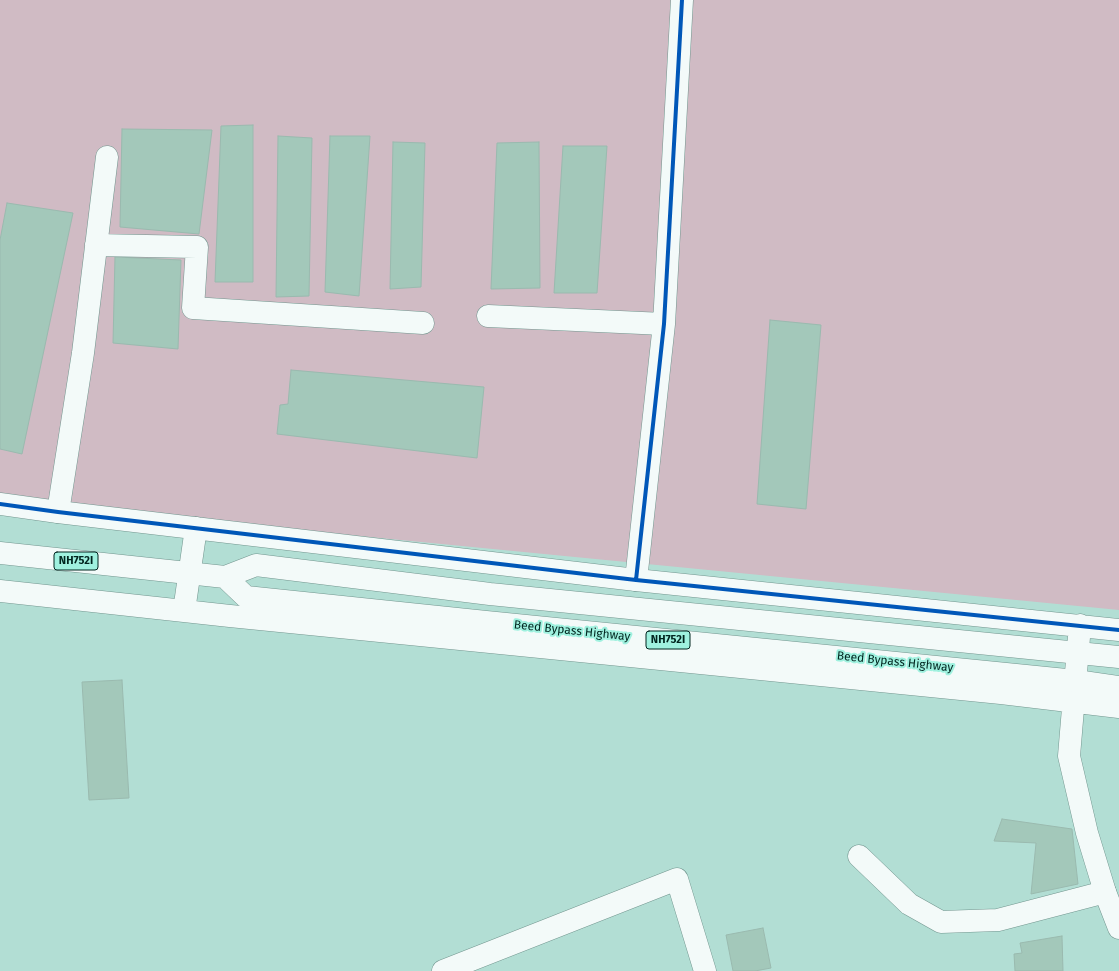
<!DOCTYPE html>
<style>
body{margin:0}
canvas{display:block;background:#b2ded4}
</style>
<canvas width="1119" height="971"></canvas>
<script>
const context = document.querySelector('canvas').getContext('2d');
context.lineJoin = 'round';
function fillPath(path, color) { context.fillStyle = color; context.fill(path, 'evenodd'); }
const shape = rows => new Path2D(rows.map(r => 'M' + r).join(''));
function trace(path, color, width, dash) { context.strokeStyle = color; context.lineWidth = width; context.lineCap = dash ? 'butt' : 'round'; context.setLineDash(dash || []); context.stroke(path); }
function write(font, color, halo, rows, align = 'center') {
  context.font = font + ' "Fira Sans",sans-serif'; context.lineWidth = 4; context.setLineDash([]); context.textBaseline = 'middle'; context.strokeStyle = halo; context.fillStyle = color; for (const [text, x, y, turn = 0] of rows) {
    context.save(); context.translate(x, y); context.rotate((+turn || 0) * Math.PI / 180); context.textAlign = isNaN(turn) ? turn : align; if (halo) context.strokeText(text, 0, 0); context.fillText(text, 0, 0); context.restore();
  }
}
fillPath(shape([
 [0,0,1119,0,1119,610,0,501]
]), '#d0bbc4');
const building = shape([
 [253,125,253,282,215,282,221,126,253,125],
 [122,129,212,130,199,234,120,227,122,129],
 [278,136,312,138,309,296,276,297,278,136],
 [330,136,370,136,359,296,325,292,330,136],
 [393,142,425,143,421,287,390,289,393,142],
 [539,142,540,288,491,289,497,143,539,142],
 [563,146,607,146,597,293,554,293,563,146],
 [7,203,73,213,22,454,0,449,0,240,7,203],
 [115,257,181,260,178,349,113,343,115,257],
 [770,320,821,325,806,509,757,504,770,320],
 [291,370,484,387,477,458,277,434,280,405,288,404,291,370],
 [122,680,129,798,89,800,82,682,122,680],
 [1002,819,1072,829,1078,884,1031,894,1036,843,994,841,1002,819],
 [763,928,771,968,755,971,733,971,726,935,763,928],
 [1062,936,1063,971,1015,971,1014,954,1022,953,1020,943,1062,936]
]);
fillPath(building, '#a3c8ba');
trace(building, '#9abaaf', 1);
const minor = shape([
 [96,245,197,247,193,308,423,323],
 [488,316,664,324],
 [58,512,83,353,107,157],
 [636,580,664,324,682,0],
 [859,856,909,904,941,922,998,920,1105,892],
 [443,971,677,879,705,971]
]);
const tertiary = shape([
 [0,504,58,512,636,580,1119,630],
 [0,591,230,616,1001,693,1119,707],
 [184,611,196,528],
 [1080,625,1069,756,1087,833,1105,892,1119,928]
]);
const trunk = shape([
 [0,553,225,577,256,565,490,594,1119,657],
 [225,577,246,597,486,622,1076,681,1119,687]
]);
trace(minor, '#72968f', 23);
trace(tertiary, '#72968f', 23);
trace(trunk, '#72968f', 23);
trace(minor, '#f3faf9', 22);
trace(tertiary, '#f3faf9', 22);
trace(trunk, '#f3faf9', 22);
trace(shape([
 [0,504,58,512,636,580,1119,630],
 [636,580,664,324,682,0]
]), '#0057b8', 4);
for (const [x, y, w] of [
 [76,561,44],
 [668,640,44]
]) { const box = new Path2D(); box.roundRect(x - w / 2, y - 9, w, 18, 3); context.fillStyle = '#9ff1df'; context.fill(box); trace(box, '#01251f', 1); }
write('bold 11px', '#01251f', null, [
 ["NH752I",76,561],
 ["NH752I",668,640]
]);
write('12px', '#01251f', '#9ff1df', [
 ["Beed Bypass Highway",572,631,6],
 ["Beed Bypass Highway",895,662,6]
]);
</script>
